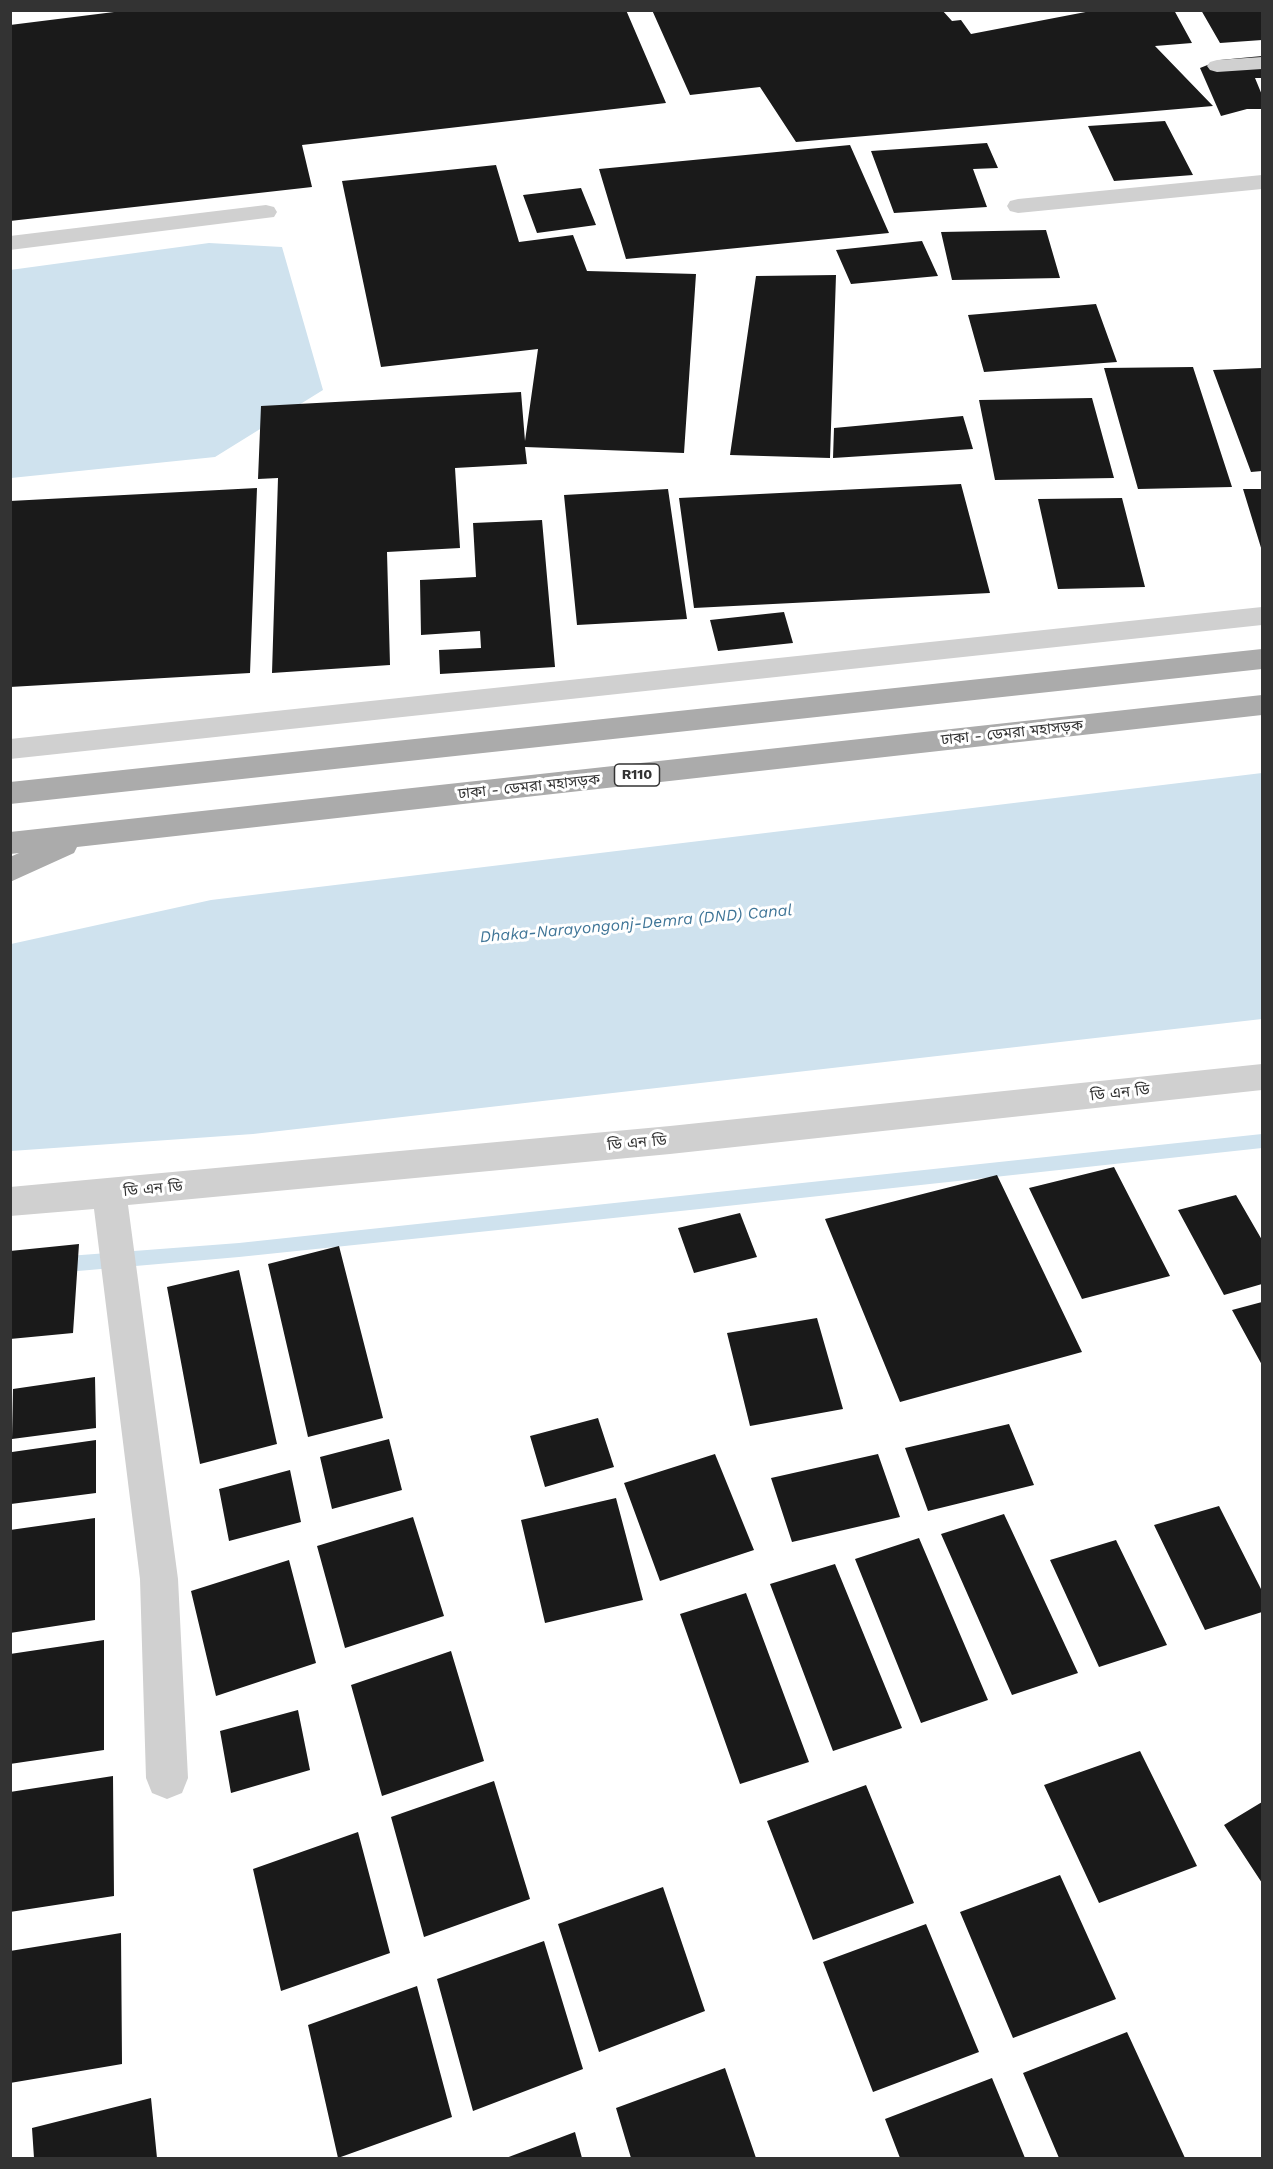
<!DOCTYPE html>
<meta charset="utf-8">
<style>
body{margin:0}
#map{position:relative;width:1273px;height:2169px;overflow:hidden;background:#fff;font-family:"Work Sans",sans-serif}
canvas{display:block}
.frame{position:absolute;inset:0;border:12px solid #333;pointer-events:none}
</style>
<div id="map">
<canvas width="1273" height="2169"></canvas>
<div class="frame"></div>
</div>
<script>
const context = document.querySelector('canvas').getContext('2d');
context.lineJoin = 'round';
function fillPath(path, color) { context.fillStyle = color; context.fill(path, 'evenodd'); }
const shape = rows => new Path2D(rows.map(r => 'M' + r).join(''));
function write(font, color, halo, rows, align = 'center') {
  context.font = font + ' "Work Sans","Noto Sans Bengali",sans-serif'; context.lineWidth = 6; context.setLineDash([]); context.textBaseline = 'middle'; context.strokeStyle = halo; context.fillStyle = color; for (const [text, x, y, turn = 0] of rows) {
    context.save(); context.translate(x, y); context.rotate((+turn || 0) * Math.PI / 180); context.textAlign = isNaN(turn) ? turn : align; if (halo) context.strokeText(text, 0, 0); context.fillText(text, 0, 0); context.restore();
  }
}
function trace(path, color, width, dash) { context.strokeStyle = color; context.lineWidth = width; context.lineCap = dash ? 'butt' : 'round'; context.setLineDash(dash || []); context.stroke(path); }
fillPath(shape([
 [209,243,282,247,323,390,215,457,11,478,10,270],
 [1262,773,1262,1019,253,1134,11,1151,11,944,211,900]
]), '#cfe2ee');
fillPath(shape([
 [1262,1134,1262,1148,690,1210,239,1257,55,1273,49,1270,46,1265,49,1260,55,1257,239,1243,1262,1134]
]), '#cfe2ee');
fillPath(shape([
 [130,10,626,10,666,103,302,145,312,187,10,221,10,25],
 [652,10,942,10,952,21,961,20,971,34,1096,10,1174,10,1192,43,1155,46,1213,106,796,142,760,87,690,95],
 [1201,10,1262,10,1262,40,1220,43],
 [1262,56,1262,78,1255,78,1262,95,1262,109,1247,109,1221,116,1200,68,1220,60],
 [1165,121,1193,175,1114,181,1088,126],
 [987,143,998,168,973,169,987,207,894,213,871,151],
 [850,145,889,233,626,259,599,169],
 [496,165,519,242,573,235,587,271,696,274,684,453,525,447,527,464,455,468,460,548,387,552,390,665,272,673,278,478,258,479,261,406,521,392,525,441,538,349,381,367,342,181],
 [581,188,596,225,537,233,523,195],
 [1046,230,1060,278,952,280,941,232],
 [922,241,938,276,851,284,836,250],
 [836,275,830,458,730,455,756,276],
 [1096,304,1117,362,984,372,968,315],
 [1193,367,1232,487,1138,489,1104,368],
 [1262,368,1262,471,1251,472,1213,370],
 [1092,398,1114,478,995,480,979,400],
 [963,416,973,449,833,458,834,428],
 [961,484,990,593,694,608,679,498],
 [257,488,250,673,10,687,10,501],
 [668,489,687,619,577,625,564,495],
 [1243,489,1262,489,1262,551],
 [1122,498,1145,587,1058,589,1038,499],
 [542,520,555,667,440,674,439,650,481,648,480,631,421,635,420,580,476,577,473,523],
 [784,612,793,643,718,651,710,620],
 [1114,1167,1170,1276,1082,1299,1029,1188],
 [997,1175,1082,1352,900,1402,825,1219],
 [1236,1195,1262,1240,1262,1284,1224,1295,1178,1210],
 [740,1213,757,1257,694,1273,678,1228],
 [79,1244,73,1333,10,1339,10,1251],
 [339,1246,383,1418,308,1437,268,1264],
 [239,1270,277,1444,200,1464,167,1287],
 [1262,1302,1262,1365,1232,1310],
 [817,1318,843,1409,750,1426,727,1333],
 [95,1377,96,1428,12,1439,13,1389],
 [598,1418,614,1467,545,1487,530,1436],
 [1009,1424,1034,1485,928,1511,905,1448],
 [389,1439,402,1490,332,1509,320,1457],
 [96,1440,96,1493,11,1504,12,1452],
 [715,1454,754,1550,660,1581,624,1483],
 [878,1454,900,1517,792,1542,771,1478],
 [290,1470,301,1522,229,1541,219,1489],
 [616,1498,643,1600,545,1623,521,1520],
 [1219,1506,1262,1591,1262,1612,1205,1630,1154,1525],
 [1004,1514,1078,1673,1012,1695,941,1534],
 [413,1517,444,1616,345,1648,317,1546],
 [95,1518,95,1620,10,1633,10,1530],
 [919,1538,988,1700,921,1723,855,1559],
 [1116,1540,1167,1645,1099,1667,1050,1560],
 [289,1560,316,1663,216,1696,191,1591],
 [835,1564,902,1728,833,1751,770,1584],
 [746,1593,809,1762,740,1784,680,1614],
 [104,1640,104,1750,10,1764,10,1654],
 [451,1651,484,1761,382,1796,351,1685],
 [298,1710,310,1770,231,1793,220,1731],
 [1140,1751,1197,1866,1099,1903,1044,1785],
 [113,1776,114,1896,10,1912,10,1792],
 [494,1781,530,1899,424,1937,391,1817],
 [866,1785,914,1903,813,1940,767,1821],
 [1262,1802,1262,1883,1224,1825],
 [358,1832,390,1953,281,1991,253,1869],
 [1060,1875,1116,1999,1013,2038,960,1912],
 [663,1887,705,2011,599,2052,558,1924],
 [926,1924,979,2052,873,2092,823,1962],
 [121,1933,122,2064,10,2083,10,1951],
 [544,1941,583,2069,473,2111,437,1979],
 [417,1986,452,2117,338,2158,308,2025],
 [1127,2032,1185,2158,1059,2158,1023,2073],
 [725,2068,756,2158,631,2158,616,2108],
 [992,2078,1025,2158,900,2158,885,2119],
 [151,2098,157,2158,34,2158,32,2128],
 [575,2132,582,2158,506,2158]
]), '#1a1a1a');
fillPath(shape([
 [1262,57,1262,69,1217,72,1210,70,1207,66,1210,62,1217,60,1262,57],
 [1262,175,1262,189,1018,213,1010,211,1007,206,1010,201,1018,199,1262,175],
 [266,205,274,207,277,212,274,217,10,250,10,236,266,205],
 [1262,607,1262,625,10,759,10,739,1262,607],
 [1262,1064,1262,1090,670,1154,128,1205,178,1579,188,1778,182,1793,167,1799,152,1793,146,1778,140,1579,94,1209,10,1216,10,1187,670,1126,1262,1064]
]), '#d0d0d0');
fillPath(shape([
 [1262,649,1262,669,10,804,10,782,1262,649],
 [1262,695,1262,715,77,847,74,853,10,882,10,857,19,853,10,854,10,832,1262,695]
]), '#ababab');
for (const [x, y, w] of [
 [637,775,45]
]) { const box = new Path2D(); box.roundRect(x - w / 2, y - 11, w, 22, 4.5); context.fillStyle = '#fff'; context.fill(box); trace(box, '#333', 1.5); }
write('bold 14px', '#333', null, [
 ["R110",637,775]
]);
write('15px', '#333', '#fff', [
 ["ঢাকা - ডেমরা মহাসড়ক",1012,733,-6],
 ["ঢাকা - ডেমরা মহাসড়ক",529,787,-6],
 ["ডি এন ডি",1120,1093,-6],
 ["ডি এন ডি",637,1143,-5],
 ["ডি এন ডি",153,1189,-5]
]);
write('italic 16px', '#3f7597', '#fff', [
 ["Dhaka-Narayongonj-Demra (DND) Canal",636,924,-5]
]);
</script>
